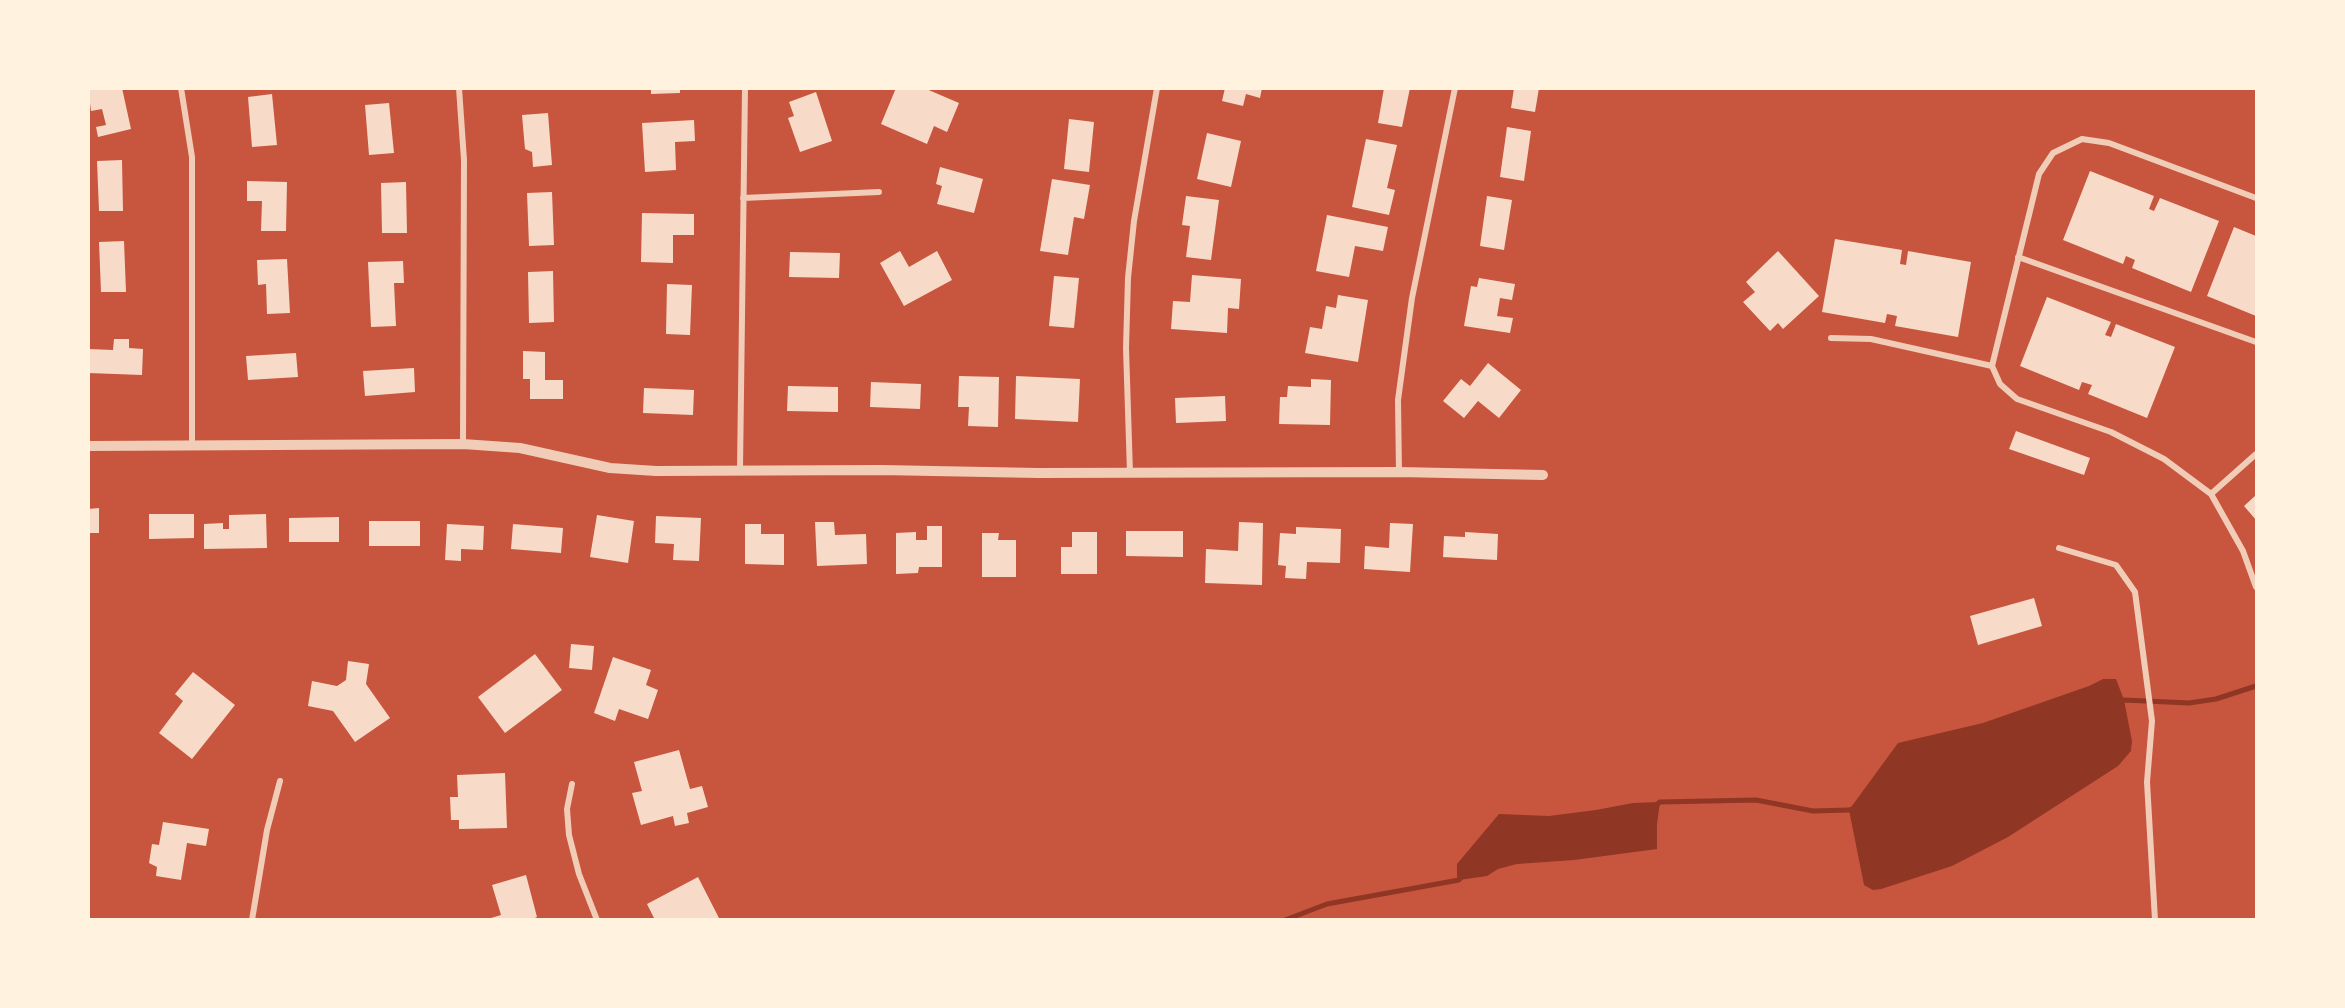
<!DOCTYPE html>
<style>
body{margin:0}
#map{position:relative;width:2345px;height:1008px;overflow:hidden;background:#c8553d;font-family:Bitter,serif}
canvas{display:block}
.frame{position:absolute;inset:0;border:90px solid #fff3e0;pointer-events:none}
</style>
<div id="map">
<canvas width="2345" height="1008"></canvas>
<div class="frame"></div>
</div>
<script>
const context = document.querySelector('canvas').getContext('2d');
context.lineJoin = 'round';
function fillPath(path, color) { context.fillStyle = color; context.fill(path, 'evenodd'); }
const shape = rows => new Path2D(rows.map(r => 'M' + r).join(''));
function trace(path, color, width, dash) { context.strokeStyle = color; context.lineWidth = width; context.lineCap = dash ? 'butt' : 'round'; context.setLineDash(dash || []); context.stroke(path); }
fillPath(shape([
 [2103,679,2116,679,2124,700,2132,741,2131,751,2118,766,2008,837,1952,866,1881,889,1873,890,1864,885,1849,810,1898,743,1983,723,2089,686],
 [1660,802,1657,824,1657,849,1574,860,1517,864,1498,869,1487,876,1459,880,1457,877,1457,864,1499,814,1549,816,1596,810,1633,803]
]), '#8f3625');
trace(shape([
 [2120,702,2124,700,2189,703,2216,699,2256,686],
 [1655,806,1660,802,1756,800,1813,811,1849,810,1855,808],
 [1285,920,1327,904,1459,880,1463,875]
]), '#8f3625', 5);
fillPath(shape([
 [88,88,122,88,131,129,98,137,96,127,106,125,102,109,91,111],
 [651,88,680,88,680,93,651,94],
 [896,88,924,88,959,103,947,132,934,126,927,144,881,124],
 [1225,88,1262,88,1260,98,1246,94,1243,106,1222,101],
 [1384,88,1410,88,1402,127,1378,123],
 [1514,88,1539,88,1535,112,1511,108],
 [816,92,832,141,800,152,788,118,794,116,789,102],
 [272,94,277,145,252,147,248,97],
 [389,103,394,153,369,155,365,105],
 [548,113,552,165,533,167,532,152,525,149,522,115],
 [1069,119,1094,122,1089,172,1064,169],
 [694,120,695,141,675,142,676,170,645,172,642,123],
 [1507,127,1531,131,1524,181,1500,177],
 [1207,133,1241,141,1231,187,1197,179],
 [1366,139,1397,145,1387,188,1395,190,1389,215,1352,207],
 [122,160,123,211,99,211,97,161],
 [940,167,983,179,974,213,937,204,942,186,936,184],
 [2090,171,2154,196,2149,209,2154,211,2160,198,2219,221,2191,292,2132,268,2135,260,2126,256,2123,264,2063,240],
 [1052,179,1090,185,1084,219,1074,217,1068,255,1040,251],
 [247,181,287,182,286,231,261,231,262,201,247,201],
 [406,182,407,233,382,233,381,183],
 [552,192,554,245,529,246,527,193],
 [1186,196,1219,200,1211,260,1186,257,1190,226,1182,225],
 [1487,196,1512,200,1504,250,1480,246],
 [642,213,694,214,694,235,673,235,673,263,641,262],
 [1327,215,1388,227,1383,251,1355,246,1349,277,1316,271],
 [2234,227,2256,236,2256,316,2207,296],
 [1835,239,1902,250,1900,264,1906,265,1908,251,1971,262,1958,337,1895,326,1897,316,1887,314,1885,323,1822,312],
 [124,241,126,292,101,292,99,242],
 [900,251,909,267,937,251,952,280,904,306,880,263],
 [1778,251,1819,296,1783,329,1778,323,1770,331,1743,302,1755,292,1746,282],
 [790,252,840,253,839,278,789,277],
 [287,259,290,313,267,314,266,284,258,285,257,260],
 [403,261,404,283,394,283,396,326,371,327,368,262],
 [553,271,554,322,529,323,528,272],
 [1192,275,1241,279,1239,309,1228,308,1227,333,1171,329,1173,301,1190,302],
 [1054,276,1079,278,1074,328,1049,326],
 [1479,278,1515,284,1512,300,1500,298,1497,316,1513,318,1510,333,1464,326,1471,286,1477,287],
 [667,284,692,285,690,335,666,334],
 [1338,295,1368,300,1358,362,1305,353,1310,327,1322,329,1326,306,1336,308],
 [2047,297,2111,322,2105,335,2111,337,2116,324,2175,347,2147,418,2088,394,2092,385,2082,382,2079,390,2020,366],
 [114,339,129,339,129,348,143,349,142,375,88,373,88,349,113,350],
 [523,351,545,352,545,380,563,380,563,399,530,399,530,379,523,379],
 [296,353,298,377,248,380,246,356],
 [1488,363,1521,390,1499,418,1478,401,1464,418,1443,401,1461,379,1470,386],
 [414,368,415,392,365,396,363,371],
 [959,376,999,377,998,427,968,426,969,407,958,407],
 [1016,376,1080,379,1078,422,1015,419],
 [1311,379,1331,380,1330,425,1279,424,1280,397,1287,397,1288,386,1311,387],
 [871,382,921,384,920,409,870,407],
 [788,386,838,387,838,412,787,411],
 [644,388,694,390,693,415,643,413],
 [1225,396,1226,421,1176,423,1175,398],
 [2016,431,2090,458,2084,475,2009,449],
 [2256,495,2256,520,2244,506],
 [99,508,99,533,88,533,88,509],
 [149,514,194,514,194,538,149,539],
 [266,514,267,548,204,549,204,524,223,523,223,529,229,529,229,515],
 [597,515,634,521,628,563,590,557],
 [656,516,701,518,699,561,673,560,674,544,655,543],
 [339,517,339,542,289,542,289,518],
 [369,521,420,521,420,546,369,546],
 [815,522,834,522,835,535,866,534,867,564,817,566],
 [1239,522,1263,523,1262,585,1205,583,1206,549,1238,551],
 [1390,523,1413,524,1410,572,1364,569,1365,546,1389,548],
 [447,524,484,526,483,550,461,549,461,561,445,560],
 [513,524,563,528,561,553,511,549],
 [745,524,761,524,761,534,784,534,784,565,745,564],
 [927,526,942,526,942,567,919,567,918,573,896,574,896,533,916,532,916,540,927,540],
 [1296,527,1341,529,1340,563,1307,562,1306,579,1285,578,1286,566,1278,565,1280,533,1296,534],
 [1126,531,1183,531,1183,557,1126,556],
 [1072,532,1097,532,1097,574,1061,574,1061,547,1072,547],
 [1465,532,1498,534,1497,560,1443,557,1444,536,1465,537],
 [982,533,999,533,998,540,1016,540,1016,577,982,577],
 [2034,598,2042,626,1978,645,1970,616],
 [571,644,594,646,592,670,569,668],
 [535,654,562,690,505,733,478,697],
 [613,657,651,670,646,685,658,690,648,719,619,709,615,721,594,713],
 [348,661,369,664,366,684,390,718,355,742,333,711,308,706,312,681,337,686,346,680],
 [193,672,235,705,192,759,159,733,183,701,175,694],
 [679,750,690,789,702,786,708,807,687,813,689,823,675,826,673,816,641,825,632,793,642,791,634,762],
 [505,773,507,828,459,829,459,820,451,820,450,797,458,797,457,775],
 [163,822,209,829,206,846,187,843,181,880,156,876,157,867,149,863,152,844,159,845],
 [526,875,537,917,530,920,492,920,491,918,501,915,492,885],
 [698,877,720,920,655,920,647,904]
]), '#f7dbc8');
trace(shape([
 [181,88,192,157,192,446],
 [459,88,464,160,463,444],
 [743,198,879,192],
 [2018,257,2256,342],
 [1831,338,1871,339,1992,366,2000,384,2017,399,2111,432,2164,459,2211,494,2243,551,2256,587],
 [1992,366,2039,174,2053,153,2082,139,2109,143,2256,198],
 [740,469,745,88],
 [1399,472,1398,400,1412,298,1455,88],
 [1130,473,1126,348,1128,278,1134,221,1157,88],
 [2211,494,2256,454],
 [2059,548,2116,565,2135,592,2152,721,2147,782,2155,920],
 [572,784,567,809,569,835,579,874,597,920],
 [252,920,267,830,280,781]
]), '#f1ccb7', 6);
trace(shape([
 [88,446,463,444,520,448,610,468,656,471,881,470,1038,473,1399,472,1543,475]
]), '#f1ccb7', 10);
</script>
